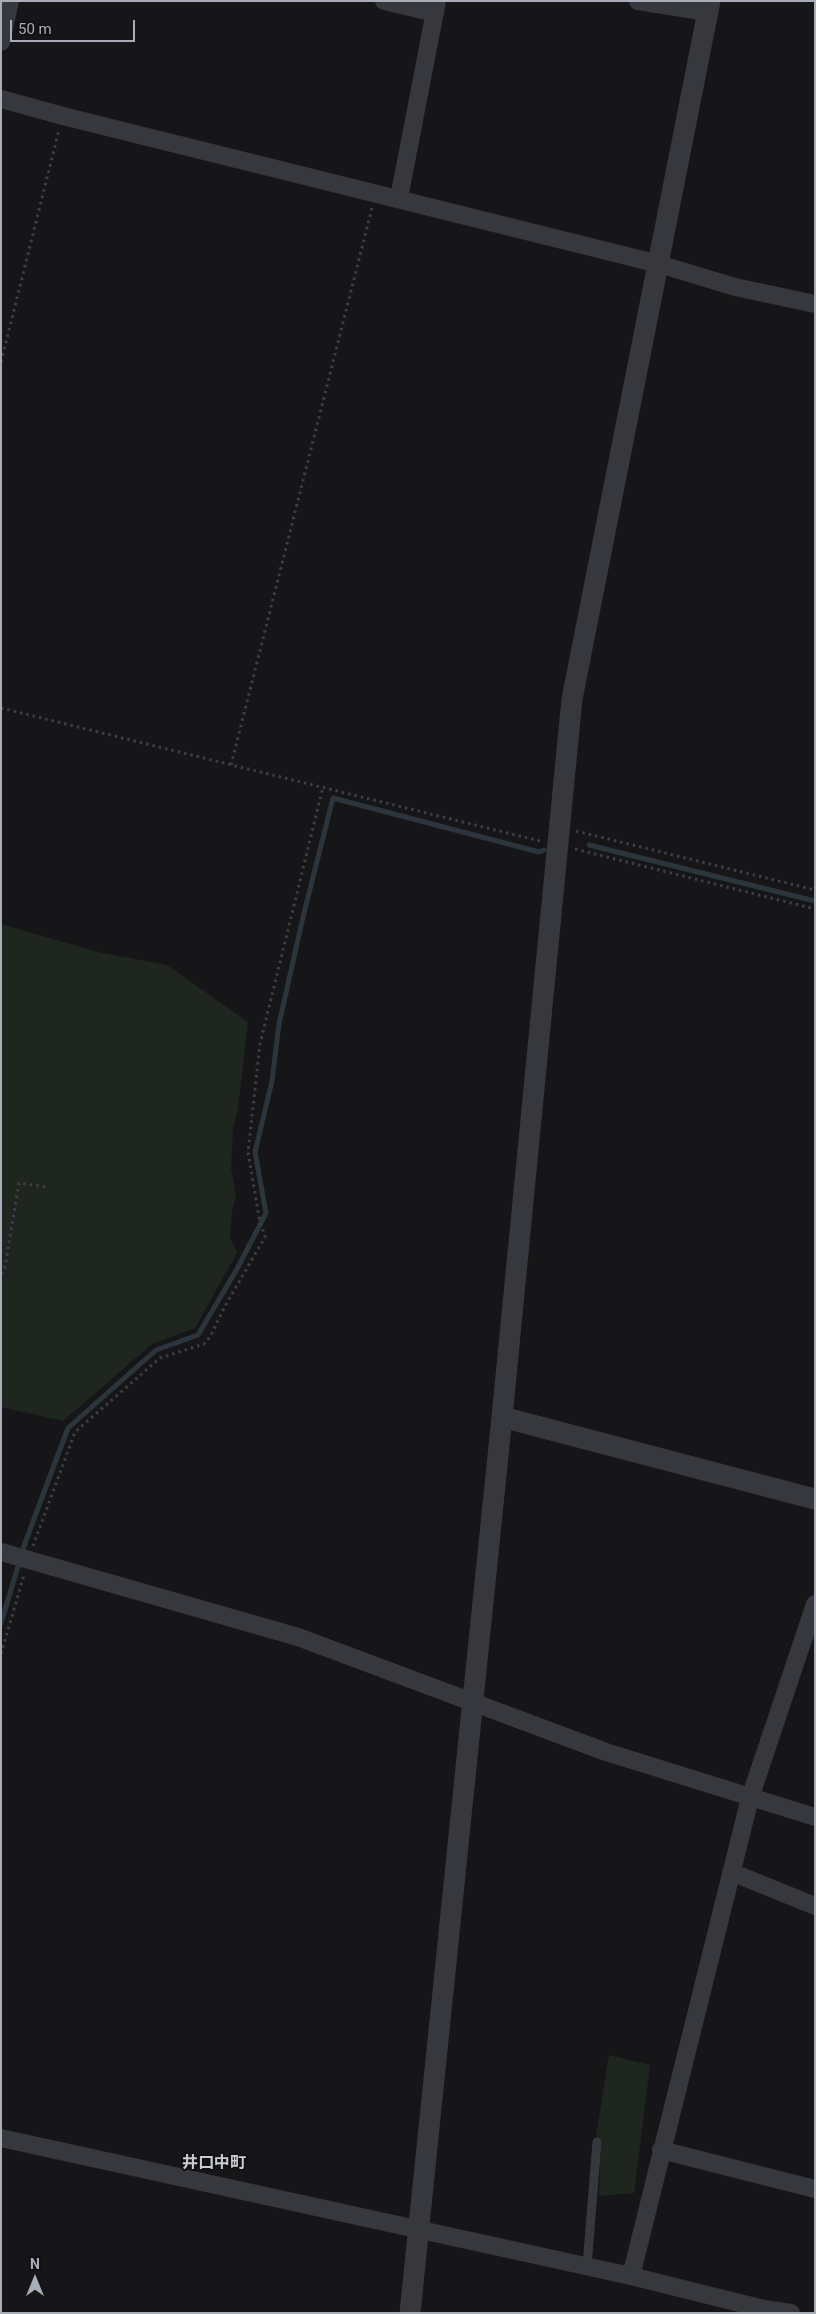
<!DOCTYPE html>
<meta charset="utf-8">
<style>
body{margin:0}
#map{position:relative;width:816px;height:2314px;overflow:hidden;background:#161618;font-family:Roboto,sans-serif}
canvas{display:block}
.frame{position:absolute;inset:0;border:2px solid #a8adb8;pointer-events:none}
.north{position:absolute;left:10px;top:2254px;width:50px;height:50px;-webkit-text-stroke:4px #111113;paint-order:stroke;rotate:0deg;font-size:14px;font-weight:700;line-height:20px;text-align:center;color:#a8adb8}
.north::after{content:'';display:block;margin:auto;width:18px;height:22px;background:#a8adb8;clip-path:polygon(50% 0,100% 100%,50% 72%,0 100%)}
.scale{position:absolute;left:10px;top:20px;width:125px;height:22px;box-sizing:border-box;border:2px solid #a8adb8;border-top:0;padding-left:6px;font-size:15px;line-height:18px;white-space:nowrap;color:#a8adb8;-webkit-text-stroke:4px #111113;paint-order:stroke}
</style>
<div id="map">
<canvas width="816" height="2314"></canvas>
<div class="frame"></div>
<div class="north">N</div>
<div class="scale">50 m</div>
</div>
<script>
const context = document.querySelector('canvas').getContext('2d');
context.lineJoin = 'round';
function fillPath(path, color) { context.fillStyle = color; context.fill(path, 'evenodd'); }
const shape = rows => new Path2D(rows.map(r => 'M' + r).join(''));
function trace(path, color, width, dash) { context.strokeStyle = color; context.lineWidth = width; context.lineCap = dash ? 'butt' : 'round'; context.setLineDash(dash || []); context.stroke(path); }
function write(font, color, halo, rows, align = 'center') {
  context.font = font + ' Roboto,"Noto Sans JP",sans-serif'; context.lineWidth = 4; context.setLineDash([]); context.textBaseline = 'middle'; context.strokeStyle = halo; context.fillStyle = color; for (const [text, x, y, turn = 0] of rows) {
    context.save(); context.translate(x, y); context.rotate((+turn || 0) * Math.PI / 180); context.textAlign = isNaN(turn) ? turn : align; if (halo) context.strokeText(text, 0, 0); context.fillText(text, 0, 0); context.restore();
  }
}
fillPath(shape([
 [1,924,98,952,167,965,248,1022,238,1108,233,1130,231,1168,236,1197,232,1210,230,1237,237,1253,195,1328,152,1344,63,1421,1,1407],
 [609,2055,650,2065,634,2193,599,2196,601,2140,596,2136]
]), '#1e261f');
trace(shape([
 [589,845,815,901],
 [1,1623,25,1543,68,1428,156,1350,198,1335,237,1269,266,1213,255,1152,272,1081,279,1024,303,917,333,798,539,852,544,850]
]), '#2c353c', 5);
trace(shape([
 [1,362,59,130],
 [1,708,540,841],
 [231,765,372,208],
 [576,831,815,890],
 [575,849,815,909],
 [1,1274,5,1267,19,1183,47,1187],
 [33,1546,75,1432,160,1358,204,1344,210,1337,225,1306,265,1237,259,1217,248,1152,260,1044,323,787],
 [1,1654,24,1575]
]), '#3d3f44', 3, [2.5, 4]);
trace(shape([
 [587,2266,597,2142]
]), '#37383d', 9);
trace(shape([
 [384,1,435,13],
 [638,1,707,12],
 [1,42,10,1],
 [1,99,63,116,659,264,735,287,815,304],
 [399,198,437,1],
 [1,1552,298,1637,606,1752,815,1817],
 [731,1872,815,1906],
 [1,2138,631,2276,764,2309,764,2313],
 [661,2150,815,2189],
 [631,2276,750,1798,815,1604],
 [764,2309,791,2313]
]), '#37383d', 18);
trace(shape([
 [502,1417,815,1499],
 [410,2313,502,1417,572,699,710,1]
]), '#37383d', 21);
write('bold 16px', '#c9ccd4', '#111113', [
 ["井口中町",214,2164]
]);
</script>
